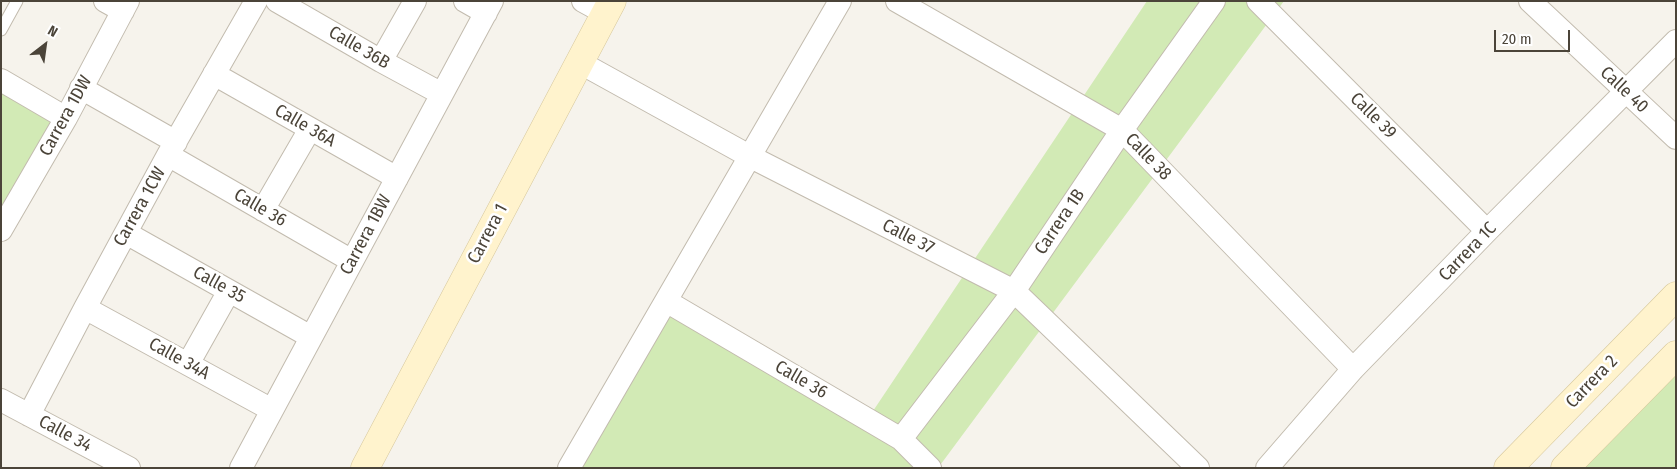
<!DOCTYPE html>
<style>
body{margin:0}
#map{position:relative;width:1677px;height:469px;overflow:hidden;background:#f6f3ec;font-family:"Fira Sans Condensed",sans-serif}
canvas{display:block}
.frame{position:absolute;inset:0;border:2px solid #4b4439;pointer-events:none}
.north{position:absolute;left:20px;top:20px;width:50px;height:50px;-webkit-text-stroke:4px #fff;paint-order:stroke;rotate:30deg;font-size:14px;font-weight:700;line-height:20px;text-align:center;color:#4b4439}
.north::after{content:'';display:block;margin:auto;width:18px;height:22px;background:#4b4439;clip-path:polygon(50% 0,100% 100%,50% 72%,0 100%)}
.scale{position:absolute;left:1494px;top:30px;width:76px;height:22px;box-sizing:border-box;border:2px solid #4b4439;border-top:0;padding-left:6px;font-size:15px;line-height:18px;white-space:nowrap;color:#4b4439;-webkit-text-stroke:4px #fff;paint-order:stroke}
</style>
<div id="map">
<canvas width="1677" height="469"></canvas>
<div class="frame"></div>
<div class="north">N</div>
<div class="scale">20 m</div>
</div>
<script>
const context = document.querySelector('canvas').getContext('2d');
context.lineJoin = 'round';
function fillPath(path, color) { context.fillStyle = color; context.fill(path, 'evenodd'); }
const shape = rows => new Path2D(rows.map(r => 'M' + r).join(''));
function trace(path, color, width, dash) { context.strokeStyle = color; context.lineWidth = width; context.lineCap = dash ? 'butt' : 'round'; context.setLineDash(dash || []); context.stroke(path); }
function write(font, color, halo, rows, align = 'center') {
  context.font = font + ' "Fira Sans Condensed",sans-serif'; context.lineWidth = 5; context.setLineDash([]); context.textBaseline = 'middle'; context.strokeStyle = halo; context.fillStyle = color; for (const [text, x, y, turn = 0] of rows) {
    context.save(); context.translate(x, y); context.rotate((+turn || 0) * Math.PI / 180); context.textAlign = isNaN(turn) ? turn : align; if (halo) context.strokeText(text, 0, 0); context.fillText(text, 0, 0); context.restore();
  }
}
fillPath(shape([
 [1147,1,1284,1,938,468,574,468,666,304,869,417],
 [1,82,64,119,1,228],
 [1676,355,1676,468,1565,468]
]), '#d2eab5');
const service = shape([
 [1,30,17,1]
]);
const minor = shape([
 [105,1,123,11],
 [277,1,381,61,442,94],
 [465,1,486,13],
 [583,1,605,13],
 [897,1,1122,130,1353,369],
 [1258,1,1487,231],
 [1530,1,1676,138],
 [381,61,415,1],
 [579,62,751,157,1014,291,1198,468],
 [214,74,397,178],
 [1,80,66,118],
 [81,88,176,142],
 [168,155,352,261],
 [263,210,310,129],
 [1,230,66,118,128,1],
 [126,233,311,337],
 [666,301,901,439,930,468],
 [85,308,272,410],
 [188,364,229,291],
 [1,400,129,468],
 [29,415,85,308,168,155,256,1],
 [901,439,1014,291,1122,130,1214,1],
 [241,468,492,1],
 [569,468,840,1],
 [1267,468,1353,369,1487,231,1676,41]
]);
const secondary = shape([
 [365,468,612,1],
 [1508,468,1676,296],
 [1565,468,1676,355]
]);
trace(service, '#c2bbae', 13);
trace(minor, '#c2bbae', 24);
trace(secondary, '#d6c79b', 29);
trace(service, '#fff', 11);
trace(minor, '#fff', 22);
trace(secondary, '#fff3cd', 28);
write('18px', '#4b4439', '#fff', [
 ["Calle 36B",359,48,30],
 ["Calle 40",1624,90,43],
 ["Carrera 1DW",66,116,-61],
 ["Calle 39",1373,116,45],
 ["Calle 36A",305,126,30],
 ["Calle 38",1148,157,46],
 ["Carrera 1CW",140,207,-61],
 ["Calle 36",260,208,30],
 ["Carrera 1B",1060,222,-56],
 ["Carrera 1",488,234,-62],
 ["Carrera 1BW",366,235,-62],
 ["Calle 37",908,237,27],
 ["Carrera 1C",1468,252,-46],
 ["Calle 35",219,285,29],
 ["Calle 34A",179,359,29],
 ["Calle 36",801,380,30],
 ["Carrera 2",1592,382,-46],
 ["Calle 34",65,434,28]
]);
</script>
